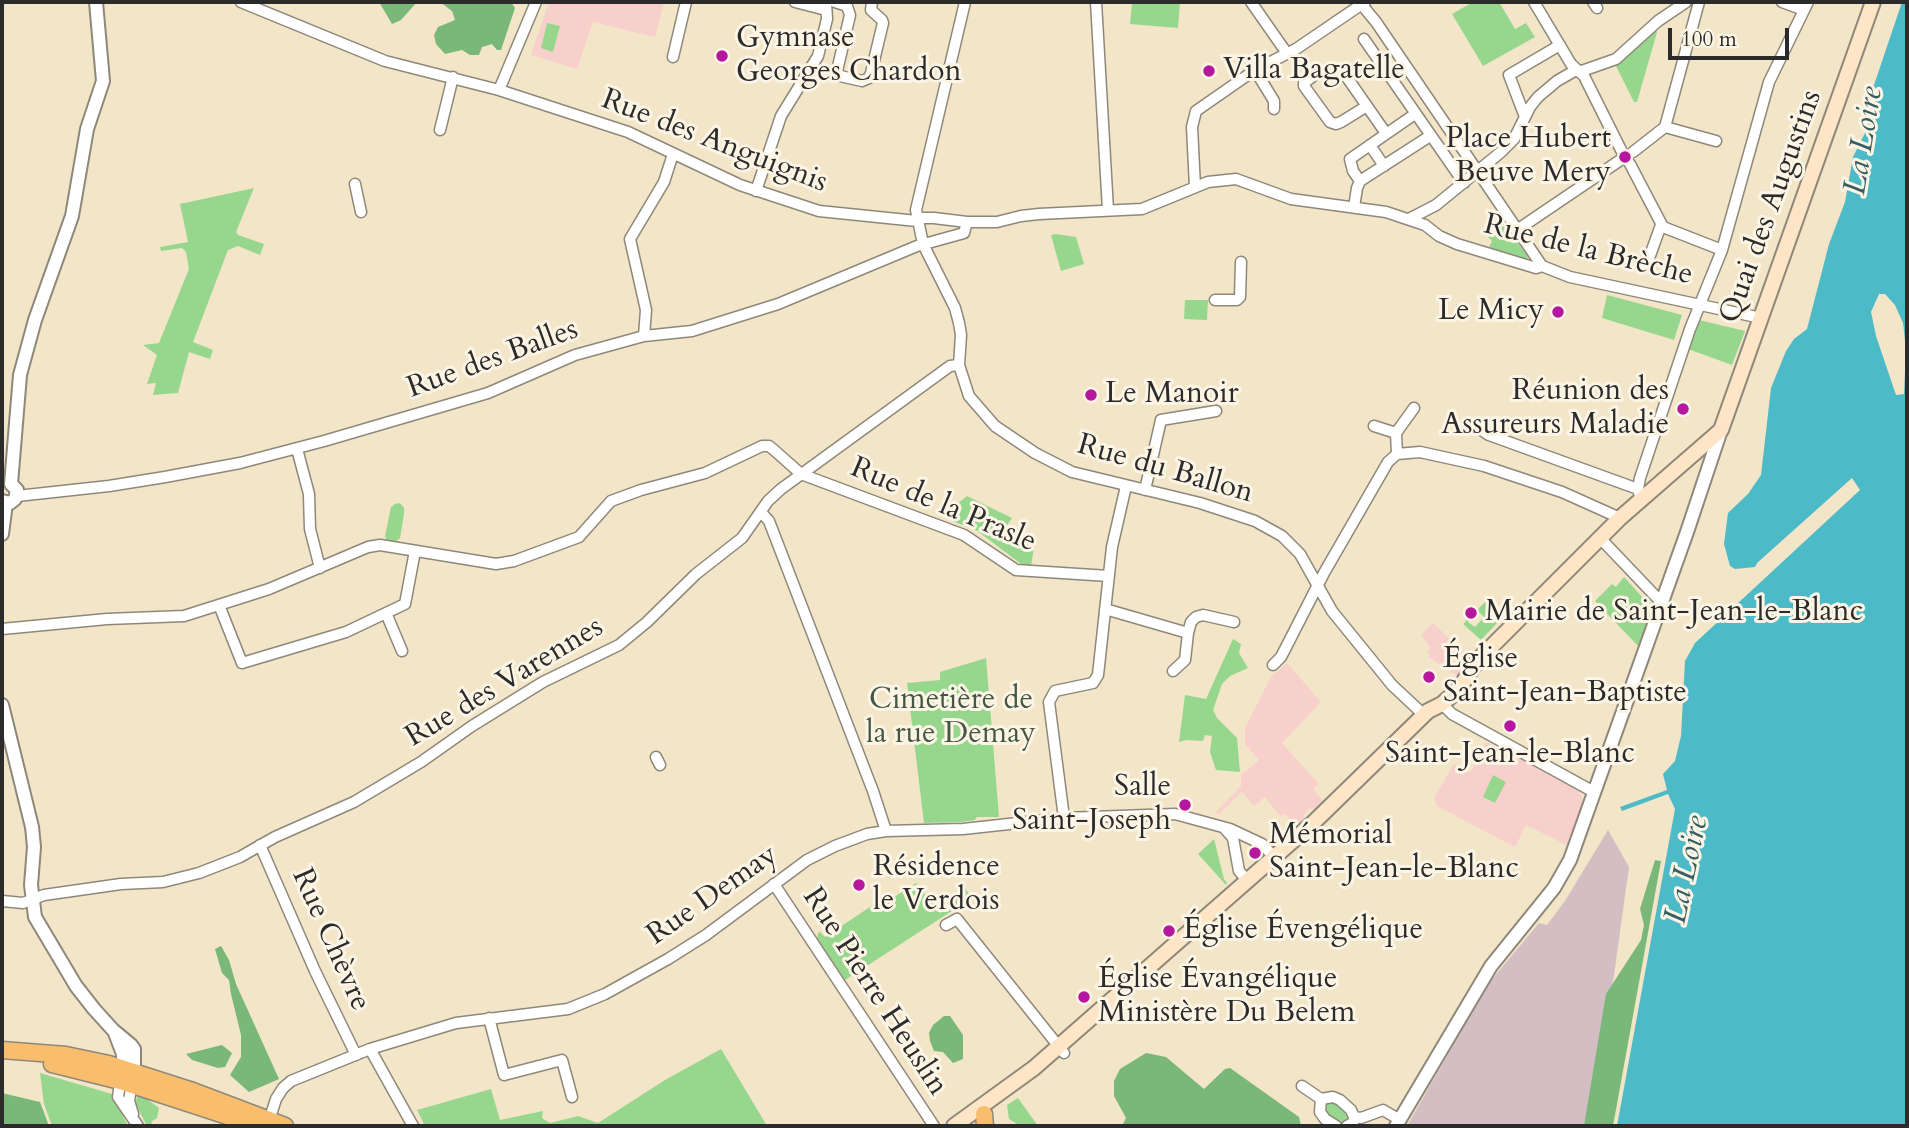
<!DOCTYPE html>
<meta charset="utf-8">
<style>
body{margin:0}
#map{position:relative;width:1909px;height:1128px;overflow:hidden;background:#f2e5c8;font-family:Cardo,serif}
canvas{display:block}
.frame{position:absolute;inset:0;border:4px solid #2b2b2b;pointer-events:none}
.scale{position:absolute;left:1668px;top:28px;width:121px;height:32px;box-sizing:border-box;border:4px solid #2b2b2b;border-top:0;padding-left:9px;font-size:21px;line-height:24px;white-space:nowrap;color:#2b2b2b;-webkit-text-stroke:5px #fcf5e5;paint-order:stroke}
</style>
<div id="map">
<canvas width="1909" height="1128"></canvas>
<div class="frame"></div>
<div class="scale">100 m</div>
</div>
<script>
const context = document.querySelector('canvas').getContext('2d');
context.lineJoin = 'round';
function fillPath(path, color) { context.fillStyle = color; context.fill(path, 'evenodd'); }
const shape = rows => new Path2D(rows.map(r => 'M' + r).join(''));
function trace(path, color, width, dash) { context.strokeStyle = color; context.lineWidth = width; context.lineCap = dash ? 'butt' : 'round'; context.setLineDash(dash || []); context.stroke(path); }
function write(font, color, halo, rows, align = 'center') {
  context.font = font + ' Cardo,serif'; context.lineWidth = 6; context.setLineDash([]); context.textBaseline = 'middle'; context.strokeStyle = halo; context.fillStyle = color; for (const [text, x, y, turn = 0] of rows) {
    context.save(); context.translate(x, y); context.rotate((+turn || 0) * Math.PI / 180); context.textAlign = isNaN(turn) ? turn : align; if (halo) context.strokeText(text, 0, 0); context.fillText(text, 0, 0); context.restore();
  }
}
fillPath(shape([
 [549,2,664,2,655,37,593,22,577,69,531,55],
 [1433,623,1470,659,1460,677,1428,657,1430,654,1427,652,1430,647,1421,635],
 [1287,663,1321,702,1282,743,1319,784,1313,789,1323,801,1315,809,1309,809,1304,815,1305,818,1296,826,1286,814,1280,816,1265,797,1254,806,1242,792,1219,814,1215,813,1241,786,1241,775,1259,760,1245,744,1245,728,1271,677],
 [1486,742,1518,759,1525,756,1577,788,1582,797,1582,814,1571,847,1526,825,1515,847,1437,806,1434,798,1454,764,1471,772]
]), '#f7d0cc');
fillPath(shape([
 [1608,830,1629,867,1614,975,1598,1054,1590,1126,1407,1126,1488,984,1539,923,1547,925,1565,901]
]), '#d2bec3');
fillPath(shape([
 [1132,2,1180,2,1178,28,1130,24],
 [1473,2,1499,2,1515,29,1526,23,1535,37,1483,66,1452,14],
 [547,23,560,26,553,52,541,48],
 [1656,31,1657,32,1637,102,1634,102,1616,66],
 [254,188,236,232,238,235,264,244,260,255,238,246,228,250,193,342,213,350,210,359,189,352,178,393,153,395,156,383,147,384,157,355,143,345,159,343,189,269,186,252,182,248,161,251,160,247,188,242,180,204],
 [1505,225,1526,254,1528,258,1523,260,1489,247,1492,241,1488,237],
 [1056,234,1076,237,1084,264,1061,271,1051,235],
 [1607,295,1682,315,1674,340,1602,318],
 [1185,300,1208,300,1207,320,1184,319],
 [1699,320,1745,331,1732,365,1688,349],
 [967,496,1012,518,1004,530,1035,542,1031,566,1021,564,976,530,952,521,951,509],
 [400,503,404,508,404,514,400,538,393,544,387,541,385,536,391,507,395,504],
 [1624,577,1654,610,1641,649,1595,601,1612,584,1616,587],
 [1486,601,1499,614,1493,620,1497,623,1481,640,1463,624,1468,619,1468,622,1475,627,1484,617,1477,610],
 [1233,639,1241,644,1239,653,1248,668,1230,676,1222,684,1213,710,1217,718,1237,738,1240,772,1216,770,1210,752,1212,736,1205,735,1203,741,1186,740,1179,742,1185,695,1206,699],
 [986,658,999,817,977,817,975,820,961,822,924,823,907,683,940,680,940,672],
 [1493,775,1506,782,1495,803,1483,797],
 [1214,839,1224,879,1227,883,1226,885,1198,854],
 [916,883,940,913,952,907,947,900,965,888,972,898,845,980,817,939,818,933,820,932,825,937,873,905,875,906,888,901],
 [721,1049,767,1126,425,1126,417,1110,491,1089,500,1120,543,1111,542,1118,550,1123,578,1116,598,1123,665,1080],
 [40,1073,112,1094,128,1126,52,1126,44,1104],
 [138,1095,143,1096,159,1108,157,1118,151,1122,153,1125,147,1126,135,1103],
 [1018,1098,1038,1126,1020,1126,1009,1119,1007,1105],
 [1327,1100,1341,1104,1351,1118,1347,1123,1338,1124,1328,1119,1322,1104]
]), '#97d78d');
fillPath(shape([
 [379,2,417,2,401,20,392,24],
 [440,2,511,2,515,8,501,50,497,50,492,44,482,47,479,55,470,55,462,50,445,54,436,44,434,35,438,27,455,20,452,11],
 [1655,860,1661,861,1613,1126,1584,1126,1606,994,1641,940,1644,925,1640,909],
 [221,946,229,960,236,984,279,1079,249,1092,230,1075,241,1057,241,1035,231,994,229,980,222,973,215,949],
 [944,1016,950,1016,963,1035,963,1059,953,1063,943,1052,934,1051,930,1041,929,1033,933,1025],
 [222,1045,232,1053,225,1067,218,1068,192,1060,186,1054],
 [1146,1053,1166,1057,1204,1089,1225,1069,1230,1068,1299,1117,1301,1126,1122,1126,1126,1118,1114,1096,1114,1081,1120,1069],
 [2,1093,40,1102,49,1126,2,1126]
]), '#79b878');
fillPath(shape([
 [1902,2,1907,2,1907,1126,1617,1126,1675,809,1668,794,1622,811,1620,807,1667,790,1663,774,1675,761,1681,736,1685,661,1695,643,1860,490,1852,478,1757,563,1755,567,1735,569,1730,566,1724,544,1728,513,1748,494,1761,475,1771,388,1786,351,1794,339,1807,329,1829,244,1845,202,1853,157,1867,129,1868,112,1873,88],
 [1879,294,1885,294,1895,305,1903,323,1906,349,1904,394,1896,395,1876,336,1871,312]
]), '#4cbac7');
const minor = shape([
 [241,2,385,61,499,90,628,132,740,185,819,211,917,221,922,218,934,218,967,222,997,222,1021,216,1039,214,1142,209,1208,182,1236,179,1291,199,1386,212,1425,225,1439,236,1457,244,1536,268,1542,266,1570,277,1761,318],
 [795,2,826,10],
 [835,2,847,6,850,15,837,71,840,76,862,81,869,78,871,73,883,23,882,20,871,10,872,2],
 [965,2,916,210,923,244,955,308,959,323,961,335,959,365,969,396,995,426,1035,453,1072,472,1200,503,1255,521,1282,536,1300,554,1332,611,1392,685,1424,715],
 [1096,2,1108,210],
 [1251,2,1286,52],
 [1534,2,1571,64,1584,76,1621,150],
 [1593,2,1597,8],
 [1782,2,1804,10],
 [1362,5,1376,22,1542,266],
 [1364,39,1464,183],
 [673,57,686,2],
 [1255,70,1274,101,1274,109],
 [1579,72,1616,59,1658,21,1686,2],
 [1313,76,1304,83,1304,86,1330,122,1336,124,1341,122,1367,106],
 [1346,76,1385,132],
 [499,90,536,2],
 [1525,117,1509,75,1560,45],
 [1665,127,1716,141],
 [440,130,453,77],
 [1370,145,1384,166],
 [1633,152,1665,127,1699,2],
 [1630,164,1663,227,1722,250],
 [1360,181,1353,171,1350,159,1415,114],
 [355,184,361,212],
 [1195,187,1192,127,1196,111,1255,70,1296,49,1365,2],
 [756,191,781,116,818,56,827,19,826,2],
 [1354,207,1357,188,1360,181,1430,136],
 [1409,219,1436,205,1501,152,1514,139,1530,107,1538,97,1557,81,1576,70],
 [1517,230,1619,161],
 [1648,261,1661,225],
 [1215,300,1237,300,1240,297,1241,262],
 [644,336,646,310,630,239,664,182,673,154],
 [1374,426,1396,433],
 [1477,427,1489,435,1638,489],
 [297,449,309,494,310,529,320,568],
 [1397,454,1396,433,1414,408],
 [1145,490,1161,420,1216,411],
 [17,496,109,486,165,477,240,463,324,441,488,393,575,355,644,336,692,331,778,304,917,246,964,233,967,222],
 [1641,500,1638,489,1640,478,1690,329,1722,250,1769,82,1808,2],
 [761,512,769,521,873,791,886,831],
 [1600,538,1661,602],
 [219,605,242,663,346,632,405,604,415,551],
 [1105,609,1188,633,1185,660,1173,671],
 [386,613,402,651],
 [2,629,107,619,184,616,269,589,368,547,380,545,496,564,514,561,579,537,611,501,641,490,705,473,762,446,769,446,774,450,801,474,964,535,1016,570,1109,576],
 [1188,633,1191,622,1196,617,1203,615,1234,622],
 [1273,665,1281,657,1324,573,1388,462,1397,454,1420,452,1484,466,1562,492,1620,518],
 [1442,704,1452,714,1594,792],
 [656,757,660,765],
 [1064,818,1049,702,1055,691,1093,683,1098,675,1112,547,1126,486],
 [1225,829,1233,838,1239,871,1247,880],
 [260,845,315,971,356,1055],
 [774,884,934,1126],
 [2,901,23,903,44,895,121,884,163,882,199,873,240,857,275,837,354,802,421,762,472,726,543,682,619,645,647,622,696,574,742,538,768,501,781,489,939,374,950,366,959,365],
 [946,925,957,919,1064,1053],
 [489,1018,504,1075,562,1060,572,1097],
 [370,1049,413,1126],
 [121,1076,118,1097,138,1126],
 [132,1081,129,1101,133,1114],
 [1302,1086,1321,1099],
 [1354,1117,1361,1118,1383,1110,1400,1120],
 [268,1124,276,1099,283,1088,291,1081,370,1049,456,1023,568,1009,605,994,668,959,706,935,807,860,835,846,867,834,886,831,963,829,1064,818,1175,814,1230,829,1262,844,1274,857],
 [1336,1126,1325,1119,1320,1112,1321,1099,1333,1097,1340,1100,1351,1110,1354,1117],
 [1347,1126,1353,1123,1354,1117]
]);
const tertiary = shape([
 [11,484,20,375,35,320,72,216,87,129,103,81,96,2],
 [2,501,10,503,15,499,17,490,11,484],
 [2,534,6,503],
 [2,705,32,827,34,847,31,885,35,917,76,986,94,1009,113,1030,131,1045,134,1049,134,1072],
 [115,1033,123,1054,123,1069],
 [1396,1126,1491,966,1554,888,1570,860,1687,532,1721,430]
]);
const secondary = shape([
 [954,1126,1034,1068,1313,823,1428,711,1442,704,1459,689,1477,661,1620,518,1721,430,1873,2]
]);
const primary = shape([
 [2,1050,66,1055,109,1064,190,1090,285,1126],
 [52,1064,120,1081,255,1125],
 [984,1114,985,1126]
]);
trace(minor, '#8e887a', 13);
trace(tertiary, '#8e887a', 16);
trace(secondary, '#8e887a', 18);
trace(primary, '#8e887a', 19);
trace(minor, '#fff', 10);
trace(tertiary, '#fff', 12);
trace(secondary, '#fde5c5', 14);
trace(primary, '#f9be6d', 16);
for (const [x, y, r, color] of [
 [722,56,7,"#b5179e"],
 [1209,71,7,"#b5179e"],
 [1625,157,7,"#b5179e"],
 [1558,312,7,"#b5179e"],
 [1091,395,7,"#b5179e"],
 [1683,409,7,"#b5179e"],
 [1471,613,7,"#b5179e"],
 [1429,677,7,"#b5179e"],
 [1510,726,7,"#b5179e"],
 [1185,805,7,"#b5179e"],
 [1255,853,7,"#b5179e"],
 [859,885,7,"#b5179e"],
 [1169,931,7,"#b5179e"],
 [1084,997,7,"#b5179e"]
]) { const dot = new Path2D(); dot.arc(x, y, r, 0, 2 * Math.PI); context.fillStyle = color; context.fill(dot); trace(dot, '#fcf5e5', 2.5); }
write('30px', '#2b2b2b', '#fcf5e5', [
 ["Gymnase",736,39],
 ["Georges Chardon",736,73],
 ["Villa Bagatelle",1223,71],
 ["Place Hubert",1611,140,"right"],
 ["Beuve Mery",1611,174,"right"],
 ["Le Micy",1544,312,"right"],
 ["Réunion des",1669,392,"right"],
 ["Assureurs Maladie",1669,426,"right"],
 ["Le Manoir",1105,395],
 ["Mairie de Saint-Jean-le-Blanc",1485,613],
 ["Église",1443,660],
 ["Saint-Jean-Baptiste",1443,694],
 ["Saint-Jean-le-Blanc",1510,755,"center"],
 ["Salle",1171,788,"right"],
 ["Saint-Joseph",1171,822,"right"],
 ["Mémorial",1269,836],
 ["Saint-Jean-le-Blanc",1269,870],
 ["Résidence",873,868],
 ["le Verdois",873,902],
 ["Église Évengélique",1183,931],
 ["Église Évangélique",1098,980],
 ["Ministère Du Belem",1098,1014]
], 'left');
write('30px', '#2b2b2b', '#fcf5e5', [
 ["Rue des Anguignis",714,142,21],
 ["Quai des Augustins",1772,207,-70],
 ["Rue de la Brèche",1588,251,14],
 ["Rue des Balles",493,360,-20],
 ["Rue du Ballon",1165,470,16],
 ["Rue de la Prasle",943,506,23],
 ["Rue des Varennes",505,683,-31],
 ["Rue Demay",713,896,-35],
 ["Rue Chèvre",330,940,66],
 ["Rue Pierre Heuslin",874,992,57]
]);
write('30px', '#465644', '#fcf5e5', [
 ["Cimetière de",951,701],
 ["la rue Demay",951,735]
]);
write('italic 32px', '#375d62', '#fcf5e5', [
 ["La Loire",1865,141,-81],
 ["La Loire",1688,870,-78]
]);
</script>
